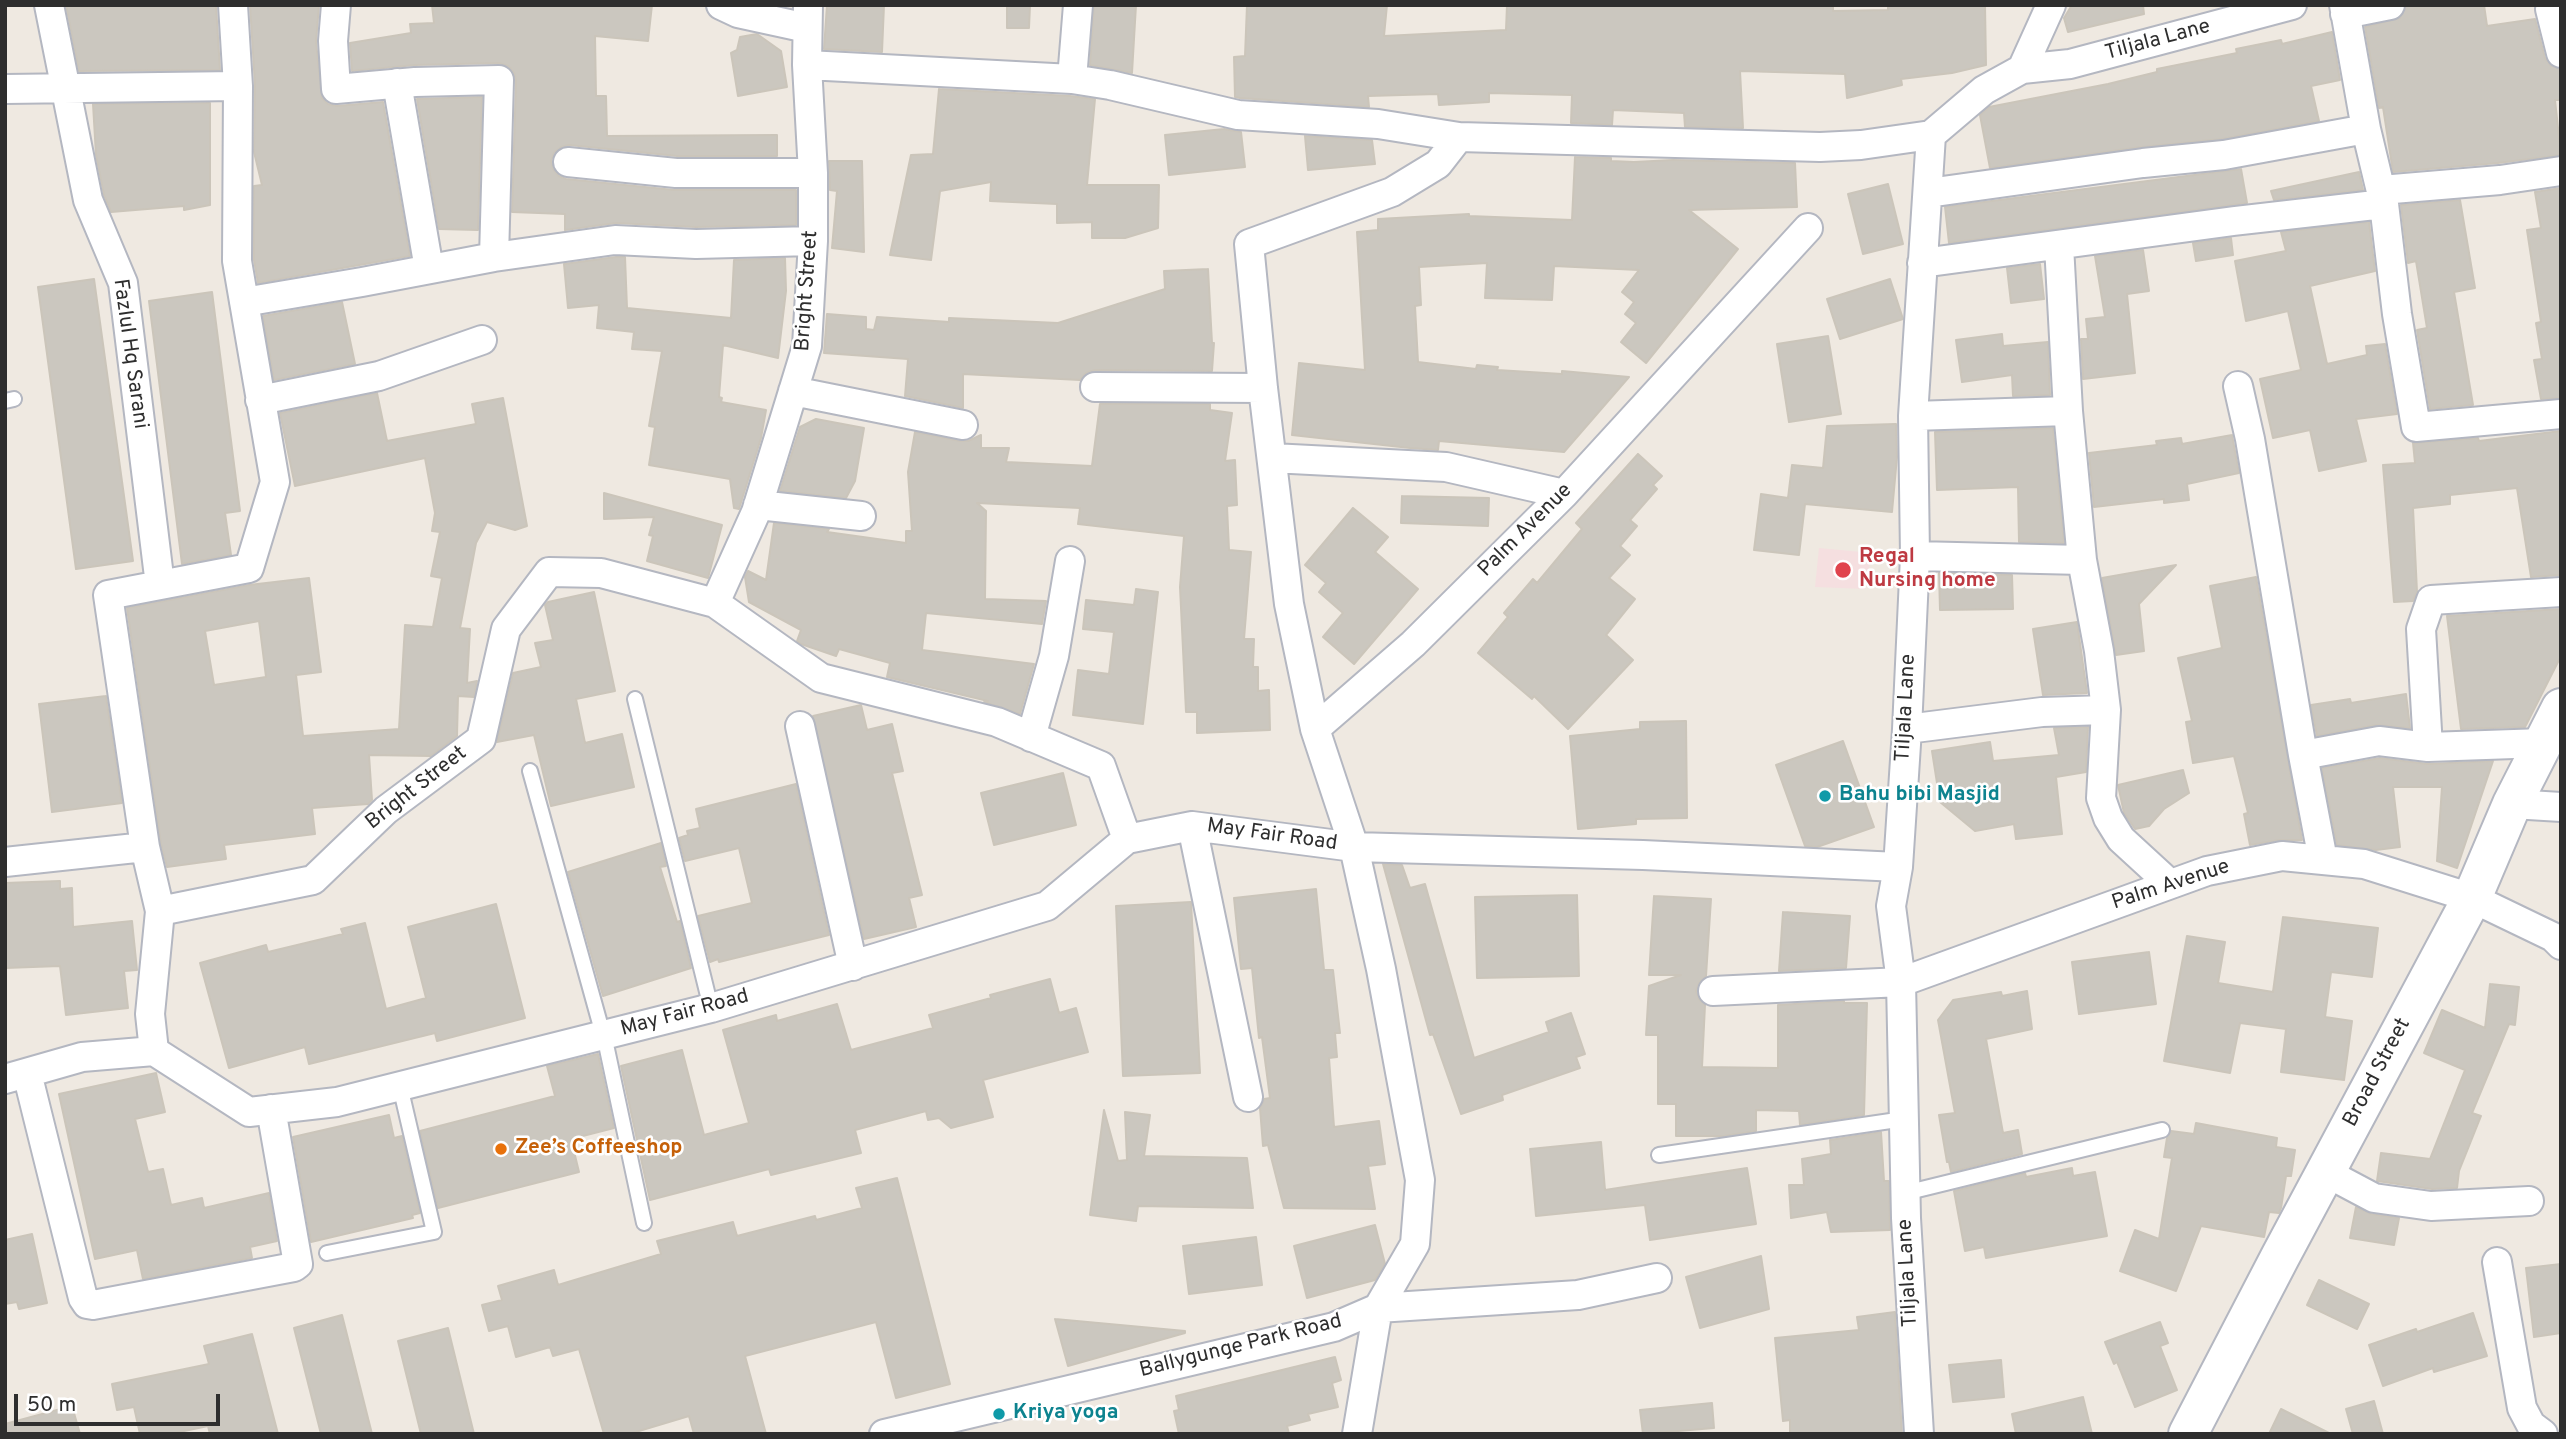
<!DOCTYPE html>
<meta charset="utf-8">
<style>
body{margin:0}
#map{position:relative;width:2566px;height:1439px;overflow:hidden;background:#efe9e1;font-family:Overpass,sans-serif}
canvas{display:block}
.frame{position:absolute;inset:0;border:7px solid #2e2e2e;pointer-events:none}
.scale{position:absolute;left:14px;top:1394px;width:206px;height:32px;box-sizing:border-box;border:4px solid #2e2e2e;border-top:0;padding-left:9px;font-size:21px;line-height:24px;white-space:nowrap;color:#2e2e2e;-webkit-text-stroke:5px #fff;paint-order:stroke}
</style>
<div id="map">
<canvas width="2566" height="1439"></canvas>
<div class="frame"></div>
<div class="scale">50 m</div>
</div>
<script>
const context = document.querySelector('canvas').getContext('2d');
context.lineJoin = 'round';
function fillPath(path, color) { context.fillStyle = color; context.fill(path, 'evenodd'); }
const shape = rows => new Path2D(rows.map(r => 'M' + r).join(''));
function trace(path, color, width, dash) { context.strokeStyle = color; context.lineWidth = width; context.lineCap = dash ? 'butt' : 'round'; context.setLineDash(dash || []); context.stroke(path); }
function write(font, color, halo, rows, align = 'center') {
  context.font = font + ' Overpass,sans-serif'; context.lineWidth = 5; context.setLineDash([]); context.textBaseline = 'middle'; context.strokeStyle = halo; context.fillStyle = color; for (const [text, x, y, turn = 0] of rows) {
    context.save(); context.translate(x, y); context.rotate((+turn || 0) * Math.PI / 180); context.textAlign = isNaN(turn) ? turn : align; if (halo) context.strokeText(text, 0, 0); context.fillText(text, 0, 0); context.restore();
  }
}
fillPath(shape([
 [1819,548,1872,553,1865,589,1815,587]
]), '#f5dfe0');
const building = shape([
 [66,5,216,5,220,70,79,71,66,5],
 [250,5,319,5,316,42,322,98,328,104,337,106,383,102,410,256,258,283,254,260,254,186,262,185,254,152,255,85,250,5],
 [432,5,652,5,648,41,595,36,596,96,606,96,607,136,777,135,777,156,677,156,569,145,561,147,554,153,551,161,553,169,559,176,566,179,674,190,796,190,796,225,696,227,616,223,565,230,565,214,512,212,516,80,514,73,508,66,499,63,415,65,352,71,350,43,411,33,410,24,434,23,432,5],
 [827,5,884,5,882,52,824,49,827,5],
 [1007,5,1030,5,1029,28,1007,28,1007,5],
 [1094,5,1136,5,1132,73,1090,65,1094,5],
 [1247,5,1387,5,1384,36,1506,30,1507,5,1833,5,1833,11,1888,10,1888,5,1985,5,1986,65,1952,73,1901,79,1902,85,1847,98,1845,74,1740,71,1743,128,1685,127,1684,113,1613,110,1612,125,1571,123,1572,95,1489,93,1489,102,1439,105,1438,94,1368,96,1369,107,1240,98,1235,97,1234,57,1245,56,1247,5],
 [2072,5,2143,5,2144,14,2068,32,2064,18,2072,5],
 [2406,5,2484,5,2487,26,2535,19,2545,58,2550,65,2561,69,2561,100,2555,100,2561,155,2498,163,2393,172,2383,107,2379,108,2365,27,2400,18,2406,5],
 [2332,32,2340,80,2311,86,2319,121,2222,139,2141,147,1990,168,1980,115,1989,107,2108,84,2157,72,2157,69,2237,53,2236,49,2281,40,2282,44,2332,32],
 [757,34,781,51,787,87,738,96,731,53,737,50,740,37,757,34],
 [939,89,1070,96,1095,99,1087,185,1159,185,1158,228,1125,238,1092,238,1092,222,1057,223,1057,204,990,201,991,182,940,191,931,260,890,255,911,155,933,154,939,89],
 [482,97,478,230,439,229,417,99,482,97],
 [210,103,210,205,184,210,184,206,111,212,104,195,96,155,93,104,210,103],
 [1224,129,1241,132,1245,167,1169,175,1165,135,1224,129],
 [1305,136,1372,140,1375,164,1308,170,1305,136],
 [1575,157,1611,158,1611,161,1634,162,1673,160,1795,163,1797,207,1689,210,1738,249,1646,363,1621,342,1636,323,1625,314,1634,302,1622,292,1639,270,1554,266,1552,300,1485,298,1487,263,1419,267,1421,305,1415,306,1418,362,1476,369,1477,365,1498,367,1497,370,1562,374,1562,371,1629,377,1564,452,1439,441,1438,450,1410,448,1292,435,1299,363,1365,370,1357,232,1378,230,1378,219,1469,214,1469,216,1572,220,1575,157],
 [829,161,862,161,864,252,832,248,837,191,830,190,829,161],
 [2241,169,2247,203,1949,243,1945,207,2241,169],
 [2359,172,2363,190,2274,200,2271,191,2359,172],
 [1888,184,1903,244,1863,254,1848,194,1888,184],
 [2561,188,2561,398,2541,399,2534,360,2542,359,2536,323,2541,322,2527,230,2541,228,2535,192,2561,188],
 [2460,200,2475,288,2454,292,2473,405,2430,409,2417,330,2427,328,2416,261,2408,263,2401,205,2460,200],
 [2369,222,2375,271,2310,286,2327,364,2367,355,2366,346,2385,344,2397,414,2356,419,2366,461,2319,471,2310,430,2273,438,2260,379,2301,370,2288,311,2246,321,2235,261,2286,251,2281,232,2369,222],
 [2231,238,2233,255,2196,261,2193,243,2231,238],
 [2143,250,2149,291,2127,294,2135,373,2083,379,2081,339,2088,339,2086,319,2105,317,2095,256,2143,250],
 [616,257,625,257,627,308,731,318,734,260,785,258,786,291,778,358,723,345,719,397,722,398,721,402,766,410,761,438,739,509,734,508,730,479,649,465,655,427,649,426,662,351,632,349,634,332,597,328,599,305,568,308,564,264,616,257],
 [2040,264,2044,299,2011,303,2007,268,2040,264],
 [1208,269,1212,343,1214,343,1212,371,1095,370,1086,373,1080,380,963,374,963,408,905,396,908,359,824,353,827,314,866,317,866,329,874,330,877,317,949,322,949,318,1058,323,1165,289,1164,271,1208,269],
 [94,279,133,561,76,569,38,287,94,279],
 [1890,279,1903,319,1840,339,1827,299,1890,279],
 [212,292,240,511,225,513,231,555,182,564,149,301,212,292],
 [342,302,355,364,274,380,263,316,342,302],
 [2002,334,2003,346,2048,342,2050,395,2013,396,2012,375,1962,382,1956,340,2002,334],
 [1828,336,1841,414,1789,422,1777,344,1828,336],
 [377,393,387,441,476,424,472,404,503,398,527,526,515,530,487,522,476,543,460,628,470,629,467,683,477,681,474,697,458,696,457,736,431,756,369,755,372,800,368,804,312,808,315,834,224,845,226,859,167,867,161,844,127,608,249,585,309,578,321,672,296,675,303,736,399,729,405,625,433,627,442,578,431,576,440,532,432,531,435,513,425,458,295,486,280,413,377,393],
 [259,621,266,677,214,685,205,631,259,621],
 [1100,404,1210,404,1210,410,1232,413,1225,461,1235,460,1237,505,1227,506,1229,550,1251,552,1244,639,1254,639,1253,667,1258,667,1258,691,1269,690,1270,730,1197,733,1197,712,1186,712,1180,587,1184,536,1078,524,1080,508,977,503,986,511,985,599,1046,601,1042,624,926,613,922,650,1034,664,1020,714,984,702,988,701,887,677,890,663,839,649,836,656,801,644,797,641,801,630,749,602,745,577,748,571,766,580,774,523,829,529,827,532,906,543,906,531,912,531,908,472,915,432,960,441,968,441,981,435,981,448,1009,448,1006,462,1092,466,1100,404],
 [816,419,864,428,855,481,846,498,780,491,800,427,816,419],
 [1896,424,1897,457,1892,512,1805,504,1799,555,1754,550,1761,494,1788,498,1792,465,1823,468,1827,426,1896,424],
 [2053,428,2064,543,2019,542,2018,487,1937,490,1935,432,2053,428],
 [2561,431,2561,575,2531,577,2517,488,2450,495,2450,504,2413,508,2417,592,2413,601,2394,602,2383,465,2415,463,2413,443,2478,438,2479,441,2561,431],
 [2232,435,2239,473,2187,484,2189,500,2164,503,2164,499,2094,507,2089,453,2157,445,2156,441,2181,438,2182,444,2232,435],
 [1638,454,1662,476,1653,485,1657,489,1630,520,1637,526,1620,546,1630,555,1609,578,1635,599,1606,635,1633,660,1568,729,1534,696,1532,699,1478,653,1508,617,1504,613,1533,579,1537,583,1582,529,1576,523,1638,454],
 [604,493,722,525,708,578,647,561,653,536,649,535,654,517,604,519,604,493],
 [1402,496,1489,498,1488,526,1401,523,1402,496],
 [1353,508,1388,537,1375,552,1418,589,1354,664,1323,637,1343,613,1319,592,1326,583,1305,565,1353,508],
 [2176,565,2139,604,2144,651,2116,655,2102,578,2176,565],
 [1939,573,2012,575,2013,609,1940,610,1939,573],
 [2256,577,2302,840,2279,840,2250,845,2244,814,2248,813,2234,756,2193,763,2186,722,2192,721,2178,658,2222,648,2210,586,2256,577],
 [1136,589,1158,592,1143,724,1073,715,1078,670,1109,674,1114,632,1083,629,1086,600,1134,605,1136,589],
 [594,592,615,691,576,699,585,743,622,734,634,787,551,806,534,735,497,742,513,673,541,667,535,643,553,640,545,605,548,602,594,592],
 [2561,609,2561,656,2525,727,2461,729,2447,616,2561,609],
 [2077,622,2087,693,2043,695,2033,629,2077,622],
 [2406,694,2410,728,2376,725,2317,736,2311,705,2350,699,2351,703,2406,694],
 [106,696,122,803,52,812,39,704,106,696],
 [861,705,867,730,892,724,903,771,892,773,922,895,909,898,916,927,864,939,813,716,861,705],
 [1686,721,1687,818,1636,819,1636,824,1578,829,1570,736,1640,729,1640,722,1686,721],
 [2088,727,2086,772,2056,777,2062,834,2016,839,2014,824,1975,831,1940,802,1932,751,1990,742,1993,761,2059,755,2054,728,2088,727],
 [1843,741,1874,827,1817,847,1805,846,1776,765,1843,741],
 [2380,758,2428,764,2493,761,2457,868,2437,861,2442,787,2393,787,2400,847,2376,850,2337,845,2322,768,2380,758],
 [2183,770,2189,793,2164,809,2149,826,2135,829,2124,813,2118,785,2183,770],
 [1063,773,1076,825,994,845,981,793,1063,773],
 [796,784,829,935,719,962,718,959,710,962,698,916,752,903,739,848,685,861,679,838,688,835,687,831,700,828,696,809,796,784],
 [661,843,666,866,660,867,677,922,680,921,691,968,603,996,568,872,661,843],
 [1383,864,1402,865,1410,888,1425,884,1474,1058,1549,1032,1546,1022,1571,1013,1585,1054,1576,1057,1580,1068,1502,1095,1503,1100,1461,1114,1433,1034,1430,1035,1383,864],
 [60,881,60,889,72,888,73,927,132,921,137,970,124,971,128,1008,66,1015,60,966,5,968,5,883,60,881],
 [1316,889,1324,970,1333,970,1340,1033,1335,1033,1337,1057,1329,1058,1334,1127,1379,1121,1385,1164,1368,1166,1375,1209,1284,1208,1268,1145,1263,1146,1260,1108,1264,1099,1270,1098,1262,1037,1259,1038,1252,968,1241,969,1234,898,1316,889],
 [1577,895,1579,976,1477,978,1475,897,1577,895],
 [1654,896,1711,899,1706,976,1699,983,1696,991,1699,999,1705,1005,1702,1067,1778,1068,1778,1005,1844,1001,1844,1003,1867,1003,1864,1115,1800,1125,1799,1111,1756,1110,1756,1131,1724,1136,1676,1136,1676,1104,1658,1104,1658,1035,1646,1035,1649,986,1681,975,1649,975,1654,896],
 [1191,902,1200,1073,1123,1076,1116,906,1191,902],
 [496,904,525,1018,437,1041,435,1033,309,1064,305,1047,229,1068,200,963,266,945,268,952,343,934,341,929,365,923,386,1009,426,998,408,927,496,904],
 [1783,912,1850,916,1846,968,1779,971,1783,912],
 [2283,917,2378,928,2372,977,2331,972,2325,1017,2352,1021,2344,1080,2281,1072,2286,1029,2240,1023,2230,1073,2164,1061,2187,936,2225,942,2218,983,2273,992,2283,917],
 [2149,952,2156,1004,2079,1014,2072,962,2149,952],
 [1050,979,1059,1013,1076,1008,1088,1052,983,1080,993,1117,951,1128,939,1118,928,1120,926,1111,855,1130,861,1153,771,1175,769,1169,650,1200,621,1066,682,1050,704,1135,749,1123,723,1030,776,1015,777,1021,837,1004,851,1050,933,1028,929,1015,991,998,990,995,1050,979],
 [2490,984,2519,987,2515,1025,2509,1024,2472,1113,2481,1116,2459,1171,2457,1188,2432,1189,2377,1181,2381,1153,2430,1159,2465,1070,2424,1053,2442,1010,2485,1028,2490,984],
 [2027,991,2032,1029,1986,1039,2003,1133,2018,1130,2022,1154,1951,1172,1949,1162,1947,1162,1939,1115,1955,1113,1938,1020,1953,1000,2001,992,2002,996,2027,991],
 [598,1054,614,1128,571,1139,579,1172,438,1208,420,1131,555,1096,547,1066,598,1054],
 [156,1073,165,1112,135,1119,148,1172,163,1169,171,1205,202,1198,204,1208,269,1193,277,1241,250,1247,252,1258,143,1279,137,1250,95,1259,59,1094,156,1073],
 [1104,1110,1118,1161,1127,1160,1125,1112,1150,1115,1144,1156,1247,1158,1253,1208,1138,1206,1136,1221,1090,1215,1104,1110],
 [389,1115,394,1138,402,1136,420,1213,412,1215,413,1218,311,1242,293,1137,389,1115],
 [2196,1123,2277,1138,2276,1147,2295,1150,2291,1176,2286,1176,2281,1208,2279,1213,2269,1212,2264,1237,2201,1226,2176,1291,2120,1271,2135,1230,2159,1239,2172,1158,2164,1157,2167,1138,2171,1131,2194,1134,2196,1123],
 [1881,1132,1884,1181,1889,1181,1890,1230,1831,1232,1827,1212,1791,1218,1789,1185,1804,1185,1802,1159,1831,1154,1830,1140,1881,1132],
 [1601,1142,1605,1190,1747,1168,1756,1224,1650,1240,1645,1205,1536,1216,1530,1149,1601,1142],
 [2072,1168,2073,1176,2095,1172,2107,1236,1986,1258,1984,1247,1965,1251,1954,1191,2025,1173,2026,1177,2072,1168],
 [897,1178,950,1384,896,1398,876,1322,745,1356,766,1434,694,1434,689,1416,629,1434,604,1434,579,1349,553,1356,550,1347,516,1357,508,1326,489,1331,482,1305,502,1300,498,1286,554,1270,558,1285,661,1254,657,1241,733,1222,737,1236,815,1216,816,1220,862,1208,856,1188,897,1178],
 [2356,1207,2371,1214,2399,1218,2394,1245,2350,1238,2356,1207],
 [1375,1225,1385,1264,1375,1280,1307,1298,1294,1246,1375,1225],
 [32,1234,47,1303,19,1309,17,1302,5,1304,5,1240,32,1234],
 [1256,1237,1262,1285,1189,1294,1183,1246,1256,1237],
 [1761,1256,1769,1309,1700,1328,1686,1277,1761,1256],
 [2561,1264,2561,1333,2534,1337,2526,1268,2561,1264],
 [2319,1280,2369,1304,2357,1329,2307,1305,2319,1280],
 [1895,1312,1902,1434,1790,1434,1790,1420,1783,1421,1775,1338,1859,1330,1857,1317,1895,1312],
 [2473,1313,2487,1356,2434,1372,2433,1368,2383,1386,2369,1345,2416,1329,2417,1332,2473,1313],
 [342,1315,372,1434,321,1434,294,1328,342,1315],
 [1055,1319,1185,1331,1185,1333,1068,1366,1055,1319],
 [2160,1322,2168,1343,2160,1346,2177,1390,2135,1407,2117,1362,2114,1364,2105,1342,2160,1322],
 [448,1328,474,1434,421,1434,398,1341,448,1328],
 [252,1334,278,1434,210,1434,208,1426,170,1434,140,1434,134,1407,117,1410,112,1384,209,1364,204,1346,252,1334],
 [1335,1357,1341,1380,1332,1383,1338,1407,1308,1414,1310,1420,1287,1426,1289,1434,1179,1434,1174,1411,1179,1410,1176,1396,1335,1357],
 [2001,1360,2004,1397,1953,1402,1949,1365,2001,1360],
 [2083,1397,2092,1434,2016,1434,2012,1414,2083,1397],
 [2374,1401,2383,1434,2353,1434,2346,1409,2374,1401],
 [1712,1403,1714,1428,1643,1434,1640,1410,1712,1403],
 [72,1406,80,1434,5,1434,5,1424,72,1406],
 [2281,1409,2331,1434,2269,1434,2281,1409]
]);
fillPath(building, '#cbc7bf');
trace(building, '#cbc5ba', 2);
const lane = shape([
 [5,401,14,399],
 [635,699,711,1008],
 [530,771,607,1049,644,1223],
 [1659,1155,1904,1119],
 [1905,1193,2162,1130],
 [327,1253,434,1232,400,1086]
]);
const street = shape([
 [49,5,88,200,123,283,160,585],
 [336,5,333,41,336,89,415,82,499,80,494,257,615,240,696,244,813,241],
 [721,5,738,13,807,28],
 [2344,5,2366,129,2384,204,2397,314,2416,427,2561,414],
 [2561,6,2550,9,2561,53],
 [2345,14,2390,5],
 [807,65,1072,79,1110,85,1238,115,1378,124,1459,137,1820,147,1861,145,1931,135],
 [2022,69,2070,64,2292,5],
 [1072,79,1078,5],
 [397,83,429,269],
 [5,89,238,86,233,5],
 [568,162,676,173,813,173],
 [2381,190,2500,180,2561,171],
 [1928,193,2143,163,2224,155,2366,129],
 [2059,245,2068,411,2082,560,2099,651,2106,710,2101,798,2108,818,2121,839,2170,884],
 [1922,263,2234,221,2384,204],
 [244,302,362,282,494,257],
 [2238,386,2250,439,2303,755,2323,860],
 [1095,387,1263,388],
 [793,391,963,425],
 [260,400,379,376,482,340],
 [1913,416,2068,411],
 [1272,458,1446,467,1564,494],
 [758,505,861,516],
 [1915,556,2082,560],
 [715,603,756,512,807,346,813,241,813,173,807,65,808,5],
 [800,726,853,966],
 [1315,729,1289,604,1263,388,1249,244,1392,192,1438,164,1459,137],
 [1907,729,2042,712,2106,710],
 [1031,737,1054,656,1070,561],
 [2428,747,2421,629,2431,600,2561,592],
 [2303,755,2379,741,2428,747,2543,743],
 [2512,804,2561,807],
 [1192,826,1248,1097],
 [5,862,145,847],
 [160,911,145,847,108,595,249,568,275,482,237,261,238,86],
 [1713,991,1901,982,2207,871,2282,856,2364,864,2472,898,2553,937,2561,945],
 [154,1051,150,1014,160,911,313,880,386,810,481,739,506,629,549,572,601,573,715,603,821,678,997,722,1101,766,1127,839],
 [27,1073,83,1298,87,1304,93,1305,294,1267,298,1264,271,1109],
 [5,1079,82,1057,154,1051,249,1112,337,1102,711,1008,1047,906,1127,839,1192,826,1354,847,1643,855,1898,867],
 [2325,1172,2374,1198,2431,1206,2529,1201],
 [2497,1262,2522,1408,2531,1425,2543,1434],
 [884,1434,1334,1327,1378,1308,1415,1244,1420,1180,1381,969,1354,847,1315,729,1413,644,1564,494,1808,228],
 [1357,1434,1378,1308,1578,1295,1657,1278],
 [1919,1434,1906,1218,1901,982,1891,906,1898,867,1907,729,1915,556,1913,416,1931,135,1984,90,2022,69,2051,5]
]);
const secondary = shape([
 [2188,1434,2280,1257,2472,898,2512,804,2561,708]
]);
trace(lane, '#b4b7c1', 18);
trace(street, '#b4b7c1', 32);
trace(secondary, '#b4b7c1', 42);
trace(lane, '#fff', 14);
trace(street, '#fff', 28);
trace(secondary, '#fff', 38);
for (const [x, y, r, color] of [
 [1843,570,9,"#e0444e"],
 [1825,796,7,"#0f9aa8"],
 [501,1149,7,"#e8710a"],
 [999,1414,7,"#0f9aa8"]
]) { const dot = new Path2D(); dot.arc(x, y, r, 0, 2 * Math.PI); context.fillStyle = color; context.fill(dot); trace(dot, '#fff', 2.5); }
write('21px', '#2e2e2e', '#fff', [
 ["Tiljala Lane",2158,41,-15],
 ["Bright Street",808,291,-86],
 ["Fazlul Hq Sarani",129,354,82],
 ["Palm Avenue",1526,531,-45],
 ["Tiljala Lane",1907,708,-87],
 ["Bright Street",417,789,-38],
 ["May Fair Road",1272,836,8],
 ["Palm Avenue",2171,886,-18],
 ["May Fair Road",685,1014,-15],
 ["Broad Street",2378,1073,-62],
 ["Tiljala Lane",1909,1273,-93],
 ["Ballygunge Park Road",1241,1347,-14]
]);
write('bold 21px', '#be3a42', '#fff', [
 ["Regal",1859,558],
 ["Nursing home",1859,582]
], 'left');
write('bold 21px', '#0d838f', '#fff', [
 ["Bahu bibi Masjid",1839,796],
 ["Kriya yoga",1013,1414]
], 'left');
write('bold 21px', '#c56008', '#fff', [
 ["Zee’s Coffeeshop",515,1149]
], 'left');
</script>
